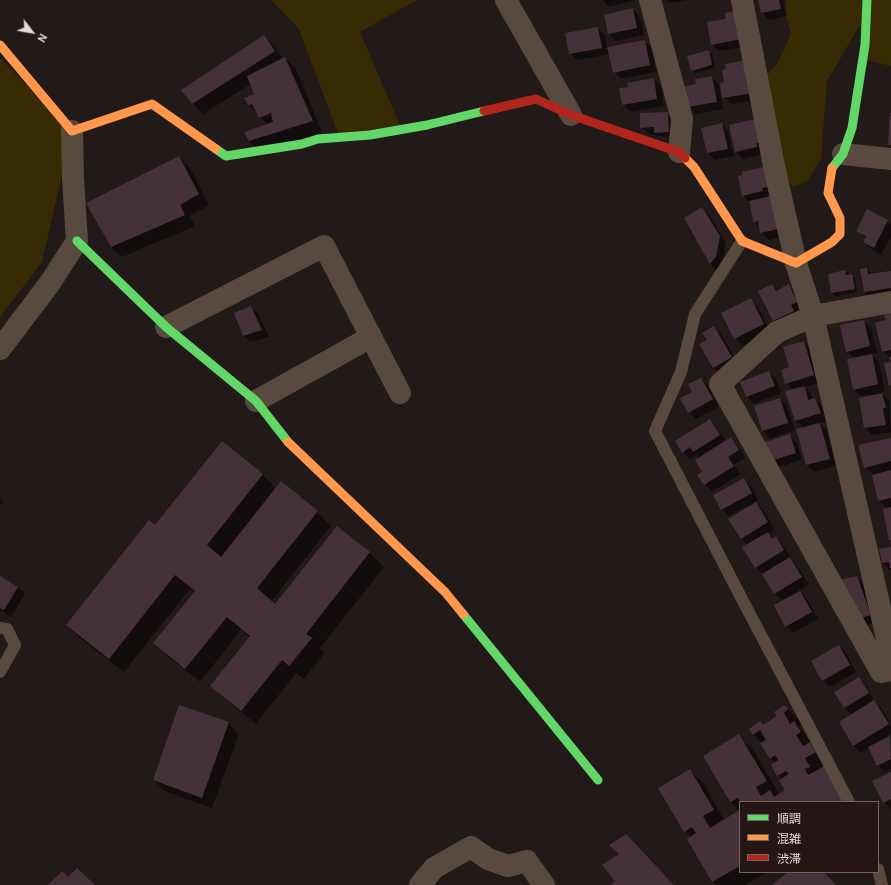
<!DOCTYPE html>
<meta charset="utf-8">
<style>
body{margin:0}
#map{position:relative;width:891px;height:885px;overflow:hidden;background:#221a18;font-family:Cabin,"Noto Sans JP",sans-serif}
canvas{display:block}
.legend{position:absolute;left:739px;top:801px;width:140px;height:72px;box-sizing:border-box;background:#251615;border:1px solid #716463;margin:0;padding:5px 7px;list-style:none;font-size:12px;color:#e3d8d7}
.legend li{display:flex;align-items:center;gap:8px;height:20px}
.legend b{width:20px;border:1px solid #716463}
.north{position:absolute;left:12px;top:12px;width:40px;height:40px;-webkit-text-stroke:3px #251615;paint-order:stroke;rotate:121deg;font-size:11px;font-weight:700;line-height:16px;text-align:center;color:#e3d8d7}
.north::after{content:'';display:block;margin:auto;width:14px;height:18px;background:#e3d8d7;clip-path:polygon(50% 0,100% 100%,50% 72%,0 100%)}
</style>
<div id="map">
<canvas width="891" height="885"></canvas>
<ul class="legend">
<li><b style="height:5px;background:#63d668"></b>順調</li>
<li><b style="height:5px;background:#ff974d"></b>混雑</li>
<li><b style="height:5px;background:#b3261e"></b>渋滞</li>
</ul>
<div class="north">N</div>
</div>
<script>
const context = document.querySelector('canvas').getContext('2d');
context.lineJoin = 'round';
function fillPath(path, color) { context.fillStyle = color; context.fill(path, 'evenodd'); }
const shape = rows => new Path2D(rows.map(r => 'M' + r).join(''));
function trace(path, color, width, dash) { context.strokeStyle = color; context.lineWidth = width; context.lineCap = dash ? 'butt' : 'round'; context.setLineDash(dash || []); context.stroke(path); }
fillPath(shape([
 [271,0,417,0,360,32,402,130,340,139,299,29],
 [783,0,891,0,891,66,863,59,860,25,827,81,821,159,807,181,794,187,775,171,759,81,777,64,791,34,784,9],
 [0,58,72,131,42,262,0,317]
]), '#382b03');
fillPath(shape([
 [603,0,636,0,609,7],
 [666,0,687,0,669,3],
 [759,0,785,0,787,16,769,20,762,13],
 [633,9,640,17,644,35,616,41,609,34],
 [727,20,749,46,719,51,712,44],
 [598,28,605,36,607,49,644,41,652,48,656,72,621,79,614,72,610,54,577,60,570,53],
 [264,36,275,47,283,59,285,58,296,69,322,132,260,152,249,141,245,132,268,125,249,105,256,94,251,84,203,114,193,103],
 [708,51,712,54,715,68,695,73,692,70],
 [755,68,760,100,731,104,723,97],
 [712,77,719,84,723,109,696,114,689,107,697,84],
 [653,79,661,86,664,106,631,112,623,105,621,89],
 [667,113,675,120,675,139,649,134,641,127],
 [755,120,763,154,743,159,736,152],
 [721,124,728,131,734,156,715,160,708,153],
 [179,157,190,168,209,205,190,216,195,226,122,257,111,247],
 [744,172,778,193,768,195,769,198,789,235,768,240,761,232,760,228,755,222,750,203,743,195],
 [702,208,709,215,726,244,722,264,717,271,711,264,685,219],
 [868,210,891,224,891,236,881,255,871,249,864,242,866,238,857,230],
 [867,269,872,274,891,272,891,296,872,299,864,292,861,270],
 [845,271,855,278,857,292,836,296,832,293,829,275],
 [772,285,778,291,788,285,795,292,804,309,781,328,774,321,759,292],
 [751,300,758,307,770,331,742,346,735,338],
 [250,307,258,314,269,337,250,342,243,335],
 [891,314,891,387,890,358,883,351,887,321],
 [864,321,871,328,877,353,871,354,879,362,885,391,881,392,889,401,891,432,872,435,865,427,868,395,861,396,854,389,854,359,847,351],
 [714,327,721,334,739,365,721,375,714,368,701,345,708,340],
 [804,342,811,349,821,382,805,387,811,394,813,400,815,399,822,406,828,421,819,423,827,431,836,466,814,472,807,465,798,430,804,428,796,421,786,392,793,390,786,383,790,368],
 [769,372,776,379,781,393,754,404,747,396],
 [701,379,708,386,719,407,696,419,689,412,694,392],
 [780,399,787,406,795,430,770,438,762,431],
 [710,420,726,441,730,438,738,446,745,458,734,465,740,474,712,492,705,484,700,458,697,455,690,459,683,452],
 [789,435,797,442,802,460,779,467,772,460],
 [891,439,891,507,887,508,879,501,873,474,864,467],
 [262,474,277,489,317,512,331,526,271,602,275,605,337,527,370,553,384,567,320,648,325,653,304,679,296,673,256,724,226,700,212,686,250,638,241,630,200,682,169,657,154,643,195,592,190,589,124,672,81,639,67,625,155,527],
 [743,479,751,486,758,500,755,502,763,510,775,530,768,534,773,539,776,538,783,545,809,584,799,591,807,599,818,619,793,633,786,626,783,601,775,594,763,574,756,567,748,545,741,539,729,519,748,508,747,506,729,516,722,509],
 [0,498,4,502,0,506],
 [891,548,891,570,890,570,883,563],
 [0,577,18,587,25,594,11,617,0,610],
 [857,577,864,584,877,622,866,626,859,619],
 [839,646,846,653,856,672,830,687,822,680],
 [859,678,866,686,874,701,881,708,891,724,891,734,879,741,880,743,890,738,891,739,891,769,885,772,878,765,869,748,861,753,854,746,840,723,852,715,844,708],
 [785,706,799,720,802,724,799,727,841,779,855,802,740,802,740,811,731,802,704,757,739,736,753,750,780,795,786,791,782,780,772,765,776,763,770,758,762,743,753,734,778,717],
 [228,723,239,734,212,808,164,791,154,780],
 [689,770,704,784,724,820,740,811,740,872,767,872,745,885,716,885,713,881,691,837,685,831,660,788],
 [891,773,891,809,884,802]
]), '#0007');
fillPath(shape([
 [758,0,779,0,781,9,761,13],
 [633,8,637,28,608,34,604,15],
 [738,11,742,39,711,45,707,22,726,19,725,13],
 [598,27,602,48,569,54,565,33],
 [264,35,275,51,192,104,181,90],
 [645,40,650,65,613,73,607,47],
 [709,50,712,65,691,71,687,56],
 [285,57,313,121,249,141,244,132,273,122,271,113,259,118,252,104,248,105,244,98,254,94,247,76],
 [748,60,753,93,722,98,720,83,724,82,722,70,726,69,725,64],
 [712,76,717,102,688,107,685,86,696,84,695,79],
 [654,78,657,99,622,105,619,88,628,87,627,83],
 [668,112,669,132,654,133,654,127,640,128,640,113],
 [890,113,891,113,891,145,888,145],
 [755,119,760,143,756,143,757,147,735,152,729,125],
 [722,123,728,149,707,153,701,128],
 [179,156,199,194,180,205,185,215,111,247,86,203],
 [767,166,771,186,762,188,763,191,742,196,738,176,743,175,742,172],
 [775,195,782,228,760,233,758,220,754,223,749,201],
 [702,207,720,236,716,257,710,264,684,218],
 [867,209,888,220,874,248,863,242,866,236,856,231],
 [867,268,868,274,891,271,891,288,864,292,860,269],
 [845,270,846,275,852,274,855,289,831,293,828,274],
 [772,284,776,291,789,284,797,302,791,305,794,311,773,321,758,291],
 [751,298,764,324,734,339,721,313],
 [251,306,262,330,243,336,234,313],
 [891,313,891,350,882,352,875,323,885,320,884,315],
 [864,320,870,346,846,352,840,325],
 [714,326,732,357,713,368,699,344,707,340,702,333],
 [804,341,814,375,785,384,781,370,789,367,783,347],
 [872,354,878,384,853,390,847,359],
 [889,357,891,357,891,385,889,386,884,363,890,362],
 [769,371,775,386,746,397,740,382],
 [701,378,713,399,688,413,680,398,692,392,688,384],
 [805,386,808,400,815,398,821,413,795,421,785,391],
 [882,393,886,407,883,409,886,425,864,428,859,398],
 [780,398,788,423,762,431,754,406],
 [710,419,720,435,693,452,690,447,682,453,675,441],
 [820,423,830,459,806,465,796,429],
 [790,434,796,453,771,461,765,442],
 [731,437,739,450,728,457,734,466,704,485,697,475,702,472,695,460],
 [891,438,891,461,864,468,858,445],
 [222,441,263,474,207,545,221,557,281,481,318,511,257,588,275,604,337,526,370,552,306,634,312,638,289,666,282,660,241,711,210,686,250,636,227,617,185,669,153,643,195,591,175,575,109,659,66,625,149,520,155,525],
 [891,470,891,498,878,501,872,475],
 [744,478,752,493,721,510,713,495],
 [756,502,768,522,741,539,728,519],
 [891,507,891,540,889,541,883,509],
 [768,532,772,539,776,536,784,550,755,568,742,547],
 [891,547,891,568,890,568,889,562,882,563,879,549],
 [790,557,802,577,774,594,762,574],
 [0,576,18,587,4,610,0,608],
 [857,576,871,615,858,619,838,580],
 [800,591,812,612,785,627,774,605],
 [839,645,850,665,822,681,811,661],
 [859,677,869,693,844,708,834,692],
 [874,700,889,724,853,746,839,722],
 [179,705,229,722,202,798,153,780],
 [785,705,788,709,784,713,790,724,794,721,801,732,796,735,803,746,810,742,816,752,805,758,810,767,805,769,808,775,828,764,848,802,741,802,738,798,730,802,703,756,739,734,767,781,756,787,761,796,770,790,774,797,785,790,779,780,789,774,786,771,777,776,771,765,778,760,775,755,770,759,760,743,766,740,760,730,753,735,749,729,760,721,763,725,777,716,774,712],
 [890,736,891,759,877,766,868,747],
 [690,769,714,810,703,816,710,828,740,810,740,866,712,882,687,839,696,833,692,827,684,832,658,788],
 [891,772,891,799,883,803,872,781],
 [626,834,674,885,610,885,615,881,602,865,619,854,609,845],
 [77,868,95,885,48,885,62,871,68,877],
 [788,872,824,872,836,885,772,885]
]), '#46313a');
trace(shape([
 [742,241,695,314,681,372,655,431,744,603,849,802],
 [0,628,7,629,15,645,0,672],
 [878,869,882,885]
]), '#594a3f', 12);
trace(shape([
 [506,0,571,115],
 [650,0,682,119,679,152],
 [742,0,775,171,796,263,813,316,891,656],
 [843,154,891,159],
 [891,302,813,316,777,332,720,384,881,672,891,670],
 [166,327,324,246,400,393],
 [0,349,50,283,77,241,73,178,72,131],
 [256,401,371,337],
 [420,885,434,868,471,847,488,859,508,866,527,861,544,885]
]), '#594a3f', 22);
trace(shape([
 [216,149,226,156,302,144,318,139,370,135,427,125,484,111],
 [832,168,843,154,852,128,865,45,867,0],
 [77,241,166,327,256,401,288,442],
 [463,614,598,780]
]), '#63d668', 9);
trace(shape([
 [0,45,72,131,152,104,216,149],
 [685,158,694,167,742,241,796,263,832,242,840,234,840,218,828,193,832,168],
 [288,442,445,592,463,614]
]), '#ff974d', 9);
trace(shape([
 [484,111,536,99,571,115,679,152,685,158]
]), '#b3261e', 9);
</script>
